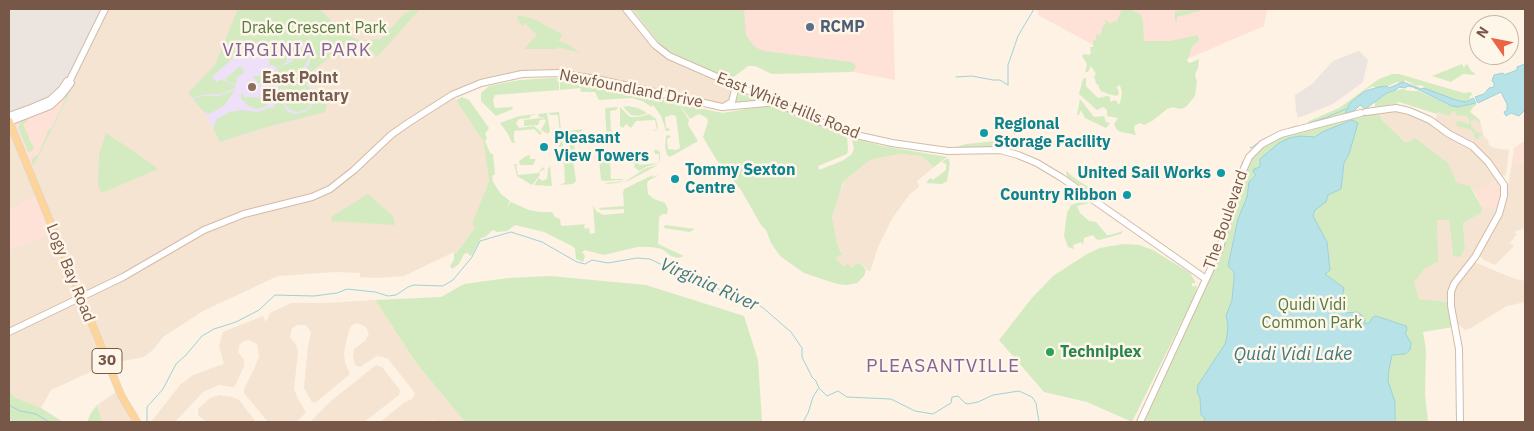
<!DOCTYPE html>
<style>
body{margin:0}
#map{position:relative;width:1534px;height:431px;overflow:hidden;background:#fdf2e3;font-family:"IBM Plex Sans",sans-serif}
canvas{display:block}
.frame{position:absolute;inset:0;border:10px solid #765748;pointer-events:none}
.north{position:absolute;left:1469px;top:15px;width:50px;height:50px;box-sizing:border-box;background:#fff6ea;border:1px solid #c8b6a9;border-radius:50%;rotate:303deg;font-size:14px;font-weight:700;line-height:20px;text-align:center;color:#765748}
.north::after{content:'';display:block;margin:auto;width:18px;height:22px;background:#eb6445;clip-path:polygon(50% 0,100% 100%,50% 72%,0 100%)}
</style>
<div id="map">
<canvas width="1534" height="431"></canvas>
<div class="frame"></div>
<div class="north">N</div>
</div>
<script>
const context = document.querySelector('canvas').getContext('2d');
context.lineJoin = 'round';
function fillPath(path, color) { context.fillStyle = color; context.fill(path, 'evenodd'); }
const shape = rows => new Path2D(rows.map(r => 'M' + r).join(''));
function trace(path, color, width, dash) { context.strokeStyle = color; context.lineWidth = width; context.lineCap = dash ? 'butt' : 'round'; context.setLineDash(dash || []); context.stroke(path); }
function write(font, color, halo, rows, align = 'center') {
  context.font = font + ' "IBM Plex Sans",sans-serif'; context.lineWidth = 5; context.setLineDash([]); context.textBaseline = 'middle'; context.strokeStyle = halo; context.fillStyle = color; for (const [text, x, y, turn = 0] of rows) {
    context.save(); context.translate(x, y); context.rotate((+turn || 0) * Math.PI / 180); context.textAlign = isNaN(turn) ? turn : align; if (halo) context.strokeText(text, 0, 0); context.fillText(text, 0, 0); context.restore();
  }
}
fillPath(shape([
 [107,9,626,9,661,51,736,85,734,97,722,107,573,75,512,76,453,95,483,141,489,181,483,196,475,227,456,254,454,252,404,276,376,278,360,277,360,273,336,272,278,276,203,311,163,337,154,349,144,357,108,364,51,390,41,408,14,397,9,389,9,250,53,232,38,195,9,210,9,121,69,94,64,90],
 [1442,102,1464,107,1481,124,1483,135,1488,140,1489,145,1494,148,1509,150,1506,174,1504,176,1500,175,1490,161,1435,120],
 [1394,110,1425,120,1464,143,1480,157,1498,179,1475,193,1470,186,1457,184,1448,163,1406,143,1382,120,1378,112],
 [900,154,921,156,934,167,917,181,919,187,910,194,893,217,878,247,870,272,859,262,851,268,844,267,836,258,842,253,837,244,832,217,838,196,844,183,843,182,870,160],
 [1512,163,1525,164,1525,228,1514,232,1517,234,1510,243,1514,246,1495,265,1484,260,1479,255,1507,193],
 [1481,206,1500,208,1477,247,1452,282,1449,302,1419,299,1414,282,1425,267,1437,220,1449,220,1453,256,1465,248,1463,223,1481,212],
 [1474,262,1515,279,1525,281,1525,302,1507,306,1469,329,1465,330,1459,325,1456,320,1452,301,1454,288],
 [375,300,417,364,465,422,438,422,433,420,427,422,380,422,405,402,412,399,415,393,388,359,383,357,377,356,360,367,355,365,353,356,354,349,365,341,369,334,366,327,357,323,352,325,349,330,344,352,345,363,350,374,315,403,312,402,304,388,308,346,311,333,307,326,303,325,298,325,292,328,290,337,296,345,298,352,294,389,298,399,306,412,297,422,268,422,244,393,244,389,255,367,259,356,257,344,249,340,242,342,239,346,238,352,244,360,244,366,235,386,232,387,219,385,203,392,175,422,151,422,180,385,193,375,224,364,219,346,223,332,263,316,266,322,270,313,291,303,326,303],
 [376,365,382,367,400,390,399,395,364,422,310,422,331,401],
 [119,390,137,422,102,422,97,405],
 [220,395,232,397,239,400,256,422,206,422,198,415,198,409,210,398]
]), '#f5e4d2');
fillPath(shape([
 [743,9,893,9,895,80,739,50],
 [1038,9,1267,9,1264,26,1173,65,1099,48,1038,15],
 [64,90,69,95,30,173,9,119],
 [1524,141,1525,164,1512,163,1514,148],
 [1498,179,1502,194,1500,208,1481,206,1475,193],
 [38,195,53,232,9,250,9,210]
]), '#fee1d7');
fillPath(shape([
 [9,9,102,9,63,90,9,119],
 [1359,51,1368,60,1363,82,1333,104,1298,118,1296,110,1295,95,1312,84,1333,61]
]), '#ece4de');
fillPath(shape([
 [229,32,301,42,333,55,304,78,327,106,325,112,263,128,220,142,207,117,188,93,215,65]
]), '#efe0f9');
fillPath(shape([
 [238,9,319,9,346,34,361,41,381,39,406,12,408,13,412,9,420,9,377,57,372,51,353,51,346,44,304,78,309,85,302,81,301,79,302,73,309,65,310,59,309,51,303,47,307,44,286,45,283,39,287,59,287,61,282,66,293,61,300,48,307,51,309,58,300,73,299,80,292,82,286,77,291,83,283,92,279,90,277,82,272,76,274,72,281,69,275,71,277,68,272,65,269,66,270,53,268,52,268,50,244,48,212,77,217,82,221,79,230,84,236,85,235,88,221,94,203,95,192,98,188,93,215,65],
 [632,9,744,9,746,35,753,45,757,48,764,51,851,62,854,63,856,67,853,71,850,72,772,74,755,66,748,66,735,76,728,78,677,56,665,49,658,42],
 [1122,9,1130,9,1140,14,1143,21,1144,41,1170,41,1198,35,1199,40,1192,47,1187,61,1190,63,1199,59,1198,68,1195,75,1197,82,1195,96,1186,107,1180,109,1173,107,1167,109,1152,121,1144,125,1141,123,1135,125,1134,129,1136,135,1121,132,1117,130,1114,124,1118,118,1107,116,1107,110,1103,107,1097,110,1079,94,1082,82,1084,78,1086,78,1086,86,1098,98,1107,96,1110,97,1110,102,1114,100,1117,101,1118,105,1120,103,1122,93,1120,85,1116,87,1118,89,1119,94,1117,96,1108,94,1101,91,1099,88,1099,86,1096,83,1094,76,1096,74,1091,66,1088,72,1085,72,1087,64,1082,56,1084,54,1089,55,1091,53,1090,47,1093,47,1093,41,1096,39,1096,35,1101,34,1102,27,1106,23,1103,19,1110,23,1117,21],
 [1198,9,1200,11,1177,17,1177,22,1175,21,1175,11],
 [519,15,534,19,562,34,559,41,569,45,580,53,558,47,557,49,524,49,537,35,525,23,522,26,517,18],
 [293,45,299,47,293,58,289,61,287,47],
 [1462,64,1464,68,1466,64,1468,65,1471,71,1475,73,1474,75,1463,74,1451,82,1432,76],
 [239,67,242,67,244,73,237,77,236,84,229,83,225,79],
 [1392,74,1399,74,1464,93,1471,92,1472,95,1470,96,1469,101,1466,102,1456,100,1430,91,1421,85,1416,86,1405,80,1402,84,1397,82,1388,86,1375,88,1373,86,1364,91,1364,93,1350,103,1344,115,1310,123,1307,122,1339,108,1379,79],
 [253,76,262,76,268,79,273,89,270,90,270,86,258,83],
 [550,78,559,78,559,90,495,95,493,100,495,108,512,107,513,109,496,116,481,101,481,93,489,86,520,80],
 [563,79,587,82,678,103,689,120,688,125,698,141,670,157,667,155,665,147,666,136,669,135,671,137,667,139,668,149,676,150,680,148,676,116,672,115,665,117,666,128,670,129,669,131,666,131,661,116,653,105,652,107,642,101,632,98,599,100,595,92,581,92,580,88,560,90,560,82],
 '283 97a15 15 0 1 1 30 0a15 15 0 1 1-30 0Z',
 [75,83,34,165,33,165,31,159,38,155,49,129,51,129,65,100,65,98],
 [1402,89,1410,91,1418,91,1452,106,1458,107,1476,103,1476,106,1474,106,1470,112,1479,119,1481,124,1475,119,1471,121,1471,125,1476,132,1483,134,1482,136,1480,135,1478,139,1475,138,1472,130,1456,126,1457,121,1469,124,1470,120,1466,116,1455,115,1456,112,1453,111,1449,116,1438,112,1437,114,1399,102,1396,104,1375,107,1375,102,1387,93],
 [235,90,225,105,210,114,204,112,193,99,203,96,219,96,215,100,221,95],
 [313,90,327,106,325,112,263,128,220,142,213,128,217,119,230,112,241,110,259,112,268,108,273,108,279,100,280,92,282,93,283,103,287,111,294,114,305,112,314,104,315,94],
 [739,92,761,101,734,104],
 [243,93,244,97,269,98,269,95,273,95,271,101,265,107,255,109,249,106,242,100,241,95],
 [462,97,469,100,489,128,485,134,487,138,485,141,490,153,493,154,495,174,492,176,493,182,501,194,510,201,506,209,511,202,529,210,540,212,552,212,555,217,560,219,561,226,587,224,584,225,585,229,589,228,590,234,595,233,593,205,596,211,603,215,624,213,624,209,601,210,598,208,624,206,623,193,624,189,653,175,652,177,659,175,648,181,647,184,648,194,654,199,665,203,668,209,667,214,663,214,659,217,658,244,684,256,678,258,671,256,662,249,651,247,637,247,604,255,585,250,582,252,585,256,583,262,576,259,575,249,572,246,544,232,515,225,507,231,497,232,493,230,485,237,481,238,472,255,470,256,468,253,464,254,459,264,452,269,450,266,454,260,454,252,456,254,475,227,472,224,489,181,483,141,456,100],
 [1080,99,1094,117,1104,116,1106,122,1110,123,1106,128,1085,118,1081,110,1079,115,1077,115],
 [679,104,723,113,764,106,772,106,847,137,848,149,847,154,818,166,819,170,842,161,851,155,854,150,852,138,883,146,947,157,934,167,921,156,900,154,870,160,843,182,832,217,837,244,842,254,836,258,844,267,848,264,851,268,859,262,866,270,864,276,857,283,847,285,837,284,804,273,780,256,771,243,766,230,761,225,741,190,716,159,703,137,708,122,707,118,699,114,690,119],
 [628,106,638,108,647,113,639,116,631,115,623,107],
 [618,107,616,110,610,111,611,130,618,136,616,135,616,137,612,138,612,144,607,144,605,108],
 [620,107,630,117,639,117,649,114,656,119,658,127,657,130,652,131,657,129,655,120,636,121,631,128,626,124,623,128,620,126],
 [559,112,563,147,559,147,559,143,555,141,560,134,558,115,551,115,548,113],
 [1378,112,1382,120,1406,143,1415,138,1448,163,1457,183,1470,186,1481,206,1482,212,1463,223,1465,248,1460,257,1453,256,1449,220,1437,220,1438,262,1425,268,1414,282,1419,299,1449,302,1453,327,1423,332,1426,349,1425,394,1428,422,1143,422,1206,285,1250,160,1261,148,1276,139,1292,133],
 [547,113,550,131,548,134,541,130,546,121,543,118,539,117,538,114],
 [537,114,530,116,530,118,519,119,516,123,519,128,534,126,542,133,540,135,534,129,514,131,514,141,516,142,512,143,508,134,500,123,519,116],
 [27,118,28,121,23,124,31,143,34,147,32,151,28,152,18,127,22,120],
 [541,118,544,120,540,120,538,125,524,126,524,120],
 [583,129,580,133,574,133,575,151,554,153,559,152,559,149,570,150,569,131],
 [106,133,139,155,158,169,102,193,98,186,99,155],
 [996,138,999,138,1002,141,999,147,957,147,966,144,996,141],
 [654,150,657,150,660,152,660,160,659,163,646,167,639,171,634,167,635,164,631,163,633,160,640,165,659,163,659,154,655,154],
 [616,151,610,160,611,179,623,179,623,180,603,181,601,180,599,159,600,159,598,153],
 [575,154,576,159,573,160,576,181,573,184,558,185,565,183,564,164,557,158,557,156],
 [530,155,530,159,536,159,533,165,520,165,519,161,526,156],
 [948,158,950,163,947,181,942,184,926,183,930,178,933,180,946,170,946,164,942,162],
 [514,164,518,164,516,165,518,175,538,173,543,167,545,169,539,172,540,175,532,185,517,176],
 [658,165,628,181,609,184,604,183,626,181,646,168],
 [550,166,552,186,534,185,539,178,542,181,547,179,548,169],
 [1067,171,1073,177,1099,194,1096,196,1067,177,1066,173],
 [1066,187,1077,193,1065,200,1061,190],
 [368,194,393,216,395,225,332,221,331,217],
 [1083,201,1089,203,1077,206,1080,213,1089,221,1096,222,1107,235,1110,235,1123,231,1121,234,1099,240,1096,239,1093,235,1084,238,1083,245,1081,242,1073,245,1074,249,1068,247,1064,236,1067,213,1071,205],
 [665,225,695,229,690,232,664,228],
 [1123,244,1139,245,1153,250,1190,273,1196,283,1192,283,1192,286,1194,287,1196,285,1197,287,1193,299,1132,422,1087,402,1044,392,999,340,1032,298,1053,276,1087,254,1100,248],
 [550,276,646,285,744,316,758,360,762,422,465,422,417,364,375,300,441,297,464,284,509,278],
 [9,389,14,397,41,408,63,422,15,422,9,420],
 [97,405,102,422,87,422,91,413]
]), '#d4ebc1');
const water = shape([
 [1525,64,1525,110,1519,116,1511,113,1506,116,1504,112,1507,110,1507,104,1501,92,1478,103,1475,97,1484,94,1489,88,1494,87,1494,83,1492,81,1494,75,1503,73,1504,75,1517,70,1517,67,1525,64],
 [1403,82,1421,89,1424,88,1456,100,1466,102,1473,98,1476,103,1458,107,1452,106,1413,87,1408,86,1405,88,1399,87,1396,90,1387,93,1365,109,1360,105,1354,111,1345,113,1350,103,1365,91,1379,87,1387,86,1389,88,1403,82],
 [1352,120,1358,123,1349,154,1344,163,1341,189,1328,195,1326,202,1315,210,1313,216,1327,242,1330,270,1325,274,1344,288,1342,298,1335,301,1336,304,1340,302,1348,308,1343,310,1346,313,1357,312,1363,316,1365,320,1365,324,1369,323,1373,317,1376,316,1406,326,1407,330,1405,333,1411,343,1410,350,1405,354,1392,355,1389,369,1388,381,1395,402,1395,422,1204,422,1205,418,1201,415,1200,398,1197,392,1198,385,1225,344,1227,336,1228,324,1226,316,1232,300,1234,279,1234,272,1228,266,1238,219,1247,197,1249,182,1256,175,1253,172,1254,169,1260,167,1260,159,1279,143,1289,138,1300,136,1315,137,1322,132,1352,120]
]);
fillPath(water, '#b7e2e7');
trace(water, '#9dd2d9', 1);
trace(shape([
 [956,77,972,76,993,80,1000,80,1008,85],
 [1008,85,1008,65,1018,36,1034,9],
 [1309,123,1325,118,1346,109],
 [1290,128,1297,126],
 [1250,147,1251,148,1262,140,1277,133],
 [1236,180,1243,161],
 [1227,208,1234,188],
 [1219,241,1226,215],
 [1209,264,1218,242],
 [9,405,20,411,36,414,49,422],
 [147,421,147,407,163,389,176,364,186,355,202,336,214,329,236,322,259,310,275,295,314,296,337,293,347,289,375,292,388,296,396,295,408,287,414,285,443,286,453,280,472,257,480,241,511,232,542,242,577,262,585,264,592,260,608,263,637,258,650,259,687,277,707,283,738,299,747,300,762,307,791,332,802,348,802,357,812,377,816,381,819,388,827,396,838,391,847,397,891,399,915,411,933,414,951,403,952,397,958,396,965,403,968,404,978,402,993,395,1019,391,1032,397,1036,403,1039,422],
 [803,422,808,413,813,397,818,389]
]), '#9dd2d9', 1);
const secondary = shape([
 [626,9,655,45,669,56,813,119,856,135,892,143,948,151,1000,150,1018,155,1037,163,1062,178,1206,279],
 [723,107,732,102,736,85],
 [1366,112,1396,108,1409,111,1430,120,1449,134,1472,146,1488,162,1504,185,1504,196,1499,214,1475,257,1454,284,1451,292,1451,306,1459,349,1460,422],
 [9,116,31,108,50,100,62,89,67,81,70,80],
 [9,122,50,106,61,96,71,83,70,80,105,9],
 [9,332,123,277,204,230,244,214,312,197,330,189,354,170,391,135,408,123,452,95,481,83,522,74,559,73,601,80,722,107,778,102],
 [1140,422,1219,251,1242,173,1249,157,1262,144,1281,134,1361,113]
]);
const primary = shape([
 [9,121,121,395,137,422]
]);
trace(secondary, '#d4bba9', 8);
trace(primary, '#dbd3cf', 8);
trace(secondary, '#fff', 6);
trace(primary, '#fdd59a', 7);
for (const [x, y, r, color] of [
 [810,27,5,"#5c6f8a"],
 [252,87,5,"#8d6e63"],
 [984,133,5,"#0f9aa8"],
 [544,147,5,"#0f9aa8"],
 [1221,173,5,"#0f9aa8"],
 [675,179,5,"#0f9aa8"],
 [1127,195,5,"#0f9aa8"],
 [1050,352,5,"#2e9e5b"]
]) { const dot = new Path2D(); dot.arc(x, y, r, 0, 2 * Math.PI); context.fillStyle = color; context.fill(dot); trace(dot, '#fff6ea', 2); }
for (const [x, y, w] of [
 [107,361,30]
]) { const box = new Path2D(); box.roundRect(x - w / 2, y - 12.5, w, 25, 4); context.fillStyle = '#fff6ea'; context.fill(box); trace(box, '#765748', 1); }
write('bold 15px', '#765748', null, [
 ["30",107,361]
]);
write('bold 16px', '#4e5e75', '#fff6ea', [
 ["RCMP",820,27]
], 'left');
write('16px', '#547c40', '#fff6ea', [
 ["Drake Crescent Park",314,28],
 ["Quidi Vidi",1312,305],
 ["Common Park",1312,323]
]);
write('bold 16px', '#785e54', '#fff6ea', [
 ["East Point",262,78],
 ["Elementary",262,96]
], 'left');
write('16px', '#765748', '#fff6ea', [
 ["Newfoundland Drive",631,89,11],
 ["East White Hills Road",788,106,22],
 ["The Boulevard",1226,220,-71],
 ["Logy Bay Road",70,273,68]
]);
write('bold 16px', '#0d838f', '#fff6ea', [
 ["Regional",994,124],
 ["Storage Facility",994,142],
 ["Pleasant",554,138],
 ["View Towers",554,156],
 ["Tommy Sexton",685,170],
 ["Centre",685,188],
 ["United Sail Works",1211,173,"right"],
 ["Country Ribbon",1117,195,"right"]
], 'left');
write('bold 16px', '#27864d', '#fff6ea', [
 ["Techniplex",1060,352]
], 'left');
write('italic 18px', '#3f7a83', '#fff6ea', [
 ["Virginia River",709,285,24],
 ["Quidi Vidi Lake",1293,355]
]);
context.letterSpacing = '1px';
write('19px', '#86649a', '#fff6ea', [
 ["VIRGINIA PARK",297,51],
 ["PLEASANTVILLE",943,367]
]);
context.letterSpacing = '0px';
</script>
